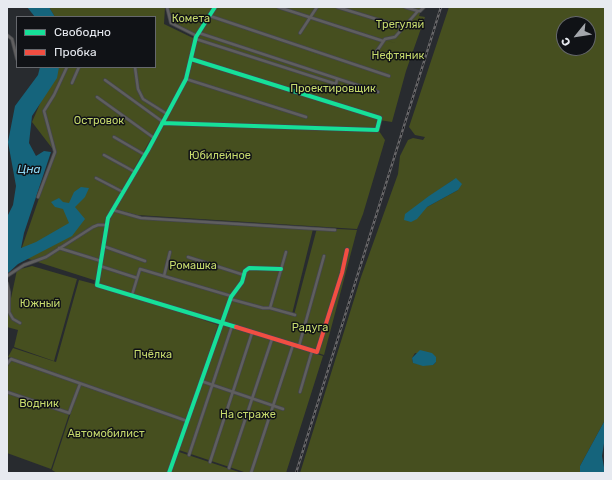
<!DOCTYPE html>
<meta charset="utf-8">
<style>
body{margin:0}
#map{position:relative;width:612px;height:480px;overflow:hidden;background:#282b2f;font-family:Rubik,sans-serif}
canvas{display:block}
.frame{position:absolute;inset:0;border:8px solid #e7eaf0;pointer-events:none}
.legend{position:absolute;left:16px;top:16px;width:140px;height:52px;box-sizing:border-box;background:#101216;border:1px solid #66686d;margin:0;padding:5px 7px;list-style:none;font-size:12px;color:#e7eaf0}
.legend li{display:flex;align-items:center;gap:8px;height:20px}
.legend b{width:20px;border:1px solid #66686d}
.north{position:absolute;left:556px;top:16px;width:40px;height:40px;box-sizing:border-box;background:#101216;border:1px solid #66686d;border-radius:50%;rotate:240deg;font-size:11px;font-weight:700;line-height:16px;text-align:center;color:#e7eaf0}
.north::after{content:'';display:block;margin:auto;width:14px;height:18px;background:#a4a7ac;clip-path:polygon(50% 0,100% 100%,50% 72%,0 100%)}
</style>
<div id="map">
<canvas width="612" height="480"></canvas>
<div class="frame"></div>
<ul class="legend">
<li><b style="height:5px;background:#16e098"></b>Свободно</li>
<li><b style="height:5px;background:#f24e42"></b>Пробка</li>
</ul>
<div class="north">С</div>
</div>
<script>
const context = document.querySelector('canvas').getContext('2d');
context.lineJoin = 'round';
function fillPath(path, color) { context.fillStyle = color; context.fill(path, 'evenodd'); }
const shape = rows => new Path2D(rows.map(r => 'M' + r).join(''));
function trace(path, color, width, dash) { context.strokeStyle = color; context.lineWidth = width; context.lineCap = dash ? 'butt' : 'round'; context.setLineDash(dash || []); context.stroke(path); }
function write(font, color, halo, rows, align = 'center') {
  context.font = font + ' Rubik,sans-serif'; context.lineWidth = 3; context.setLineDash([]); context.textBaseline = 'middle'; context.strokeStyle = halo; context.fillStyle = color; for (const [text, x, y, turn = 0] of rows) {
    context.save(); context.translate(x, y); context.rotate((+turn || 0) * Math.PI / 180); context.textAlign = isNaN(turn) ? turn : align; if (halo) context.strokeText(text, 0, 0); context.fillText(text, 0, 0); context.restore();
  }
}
fillPath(shape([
 [49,7,165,7,164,24,195,39,184,80,105,220,97,281,19,256,55,152,32,122,56,67,155,67,155,17,55,17],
 [167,7,214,7,196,35,169,21],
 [217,7,277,7,398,44,281,7,422,7,419,16,425,17,406,71,392,122,379,120,377,128,385,140,363,214,357,229,137,215,115,209,188,78,196,42],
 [449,7,605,7,605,420,580,466,580,473,300,473,361,277,398,174,400,156,408,140,413,138,423,140,425,137,415,135,409,127],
 [564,24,588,24,588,48,564,48],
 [453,180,458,190,427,207,421,203],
 [415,353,436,357,436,362,433,365,413,363,412,358],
 [114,211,136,217,313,229,292,314,230,299,231,301,294,315,317,228,357,230,324,355,107,288,218,325,187,420,8,357,13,348,56,362,79,280,98,285,108,224],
 [32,266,77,279,54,361,14,347,18,330,7,327,7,317,17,270],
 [222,324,323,356,286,473,247,473,179,450],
 [10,359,79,384,51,469,7,453,7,370],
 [80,385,187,421,169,473,57,473,52,470],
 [179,452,242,473,171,473]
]), '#464f1f');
fillPath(shape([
 [27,7,49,7,55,17,35,17],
 [40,67,59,67,57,78,32,116,29,143,36,156,44,151,51,152,24,233,21,248,36,242,69,223,63,209,55,207,51,202,59,198,63,202,69,203,74,192,81,187,89,188,85,197,75,207,85,219,72,236,18,264,7,274,7,217,13,205,16,186,8,142,15,106,38,75],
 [456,178,462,184,458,190,427,207,417,219,411,222,404,220,405,214,429,196],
 [420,350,432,353,436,357,436,362,433,365,423,366,413,363,412,358],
 [605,420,605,437,602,456,605,473,580,473,580,466]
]), '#15647c');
const street = shape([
 [167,7,171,23,197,36],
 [278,7,383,41],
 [337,7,402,27],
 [418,11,420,11,424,7],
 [210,16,389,76],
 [199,33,378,92],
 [300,33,317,7],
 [7,35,12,39,17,59],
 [196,39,336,84,337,79],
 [372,58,385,39,395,37,418,11,405,7],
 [135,67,138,89,143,99,167,114],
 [186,79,306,117],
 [105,80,163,122],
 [72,83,79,67],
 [97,97,154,138],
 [114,137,145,155],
 [104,155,135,172],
 [96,178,123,192],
 [38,197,55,152,44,111,54,95,67,67],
 [113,210,141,218,335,230],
 [103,246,145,261],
 [59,248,101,261],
 [286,252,270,308,295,315],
 [188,257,244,275],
 [100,266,137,278],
 [7,276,24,265,46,257,93,227,98,225,106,225],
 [164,276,170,252],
 [7,283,9,292,9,312,13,319,20,323],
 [132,295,140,269,231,296],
 [230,299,263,308,270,308],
 [299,346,324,256],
 [7,364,11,359,187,421],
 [201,381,283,409],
 [7,392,69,413,80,384],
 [300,392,312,351],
 [189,455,232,326],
 [210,462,252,333],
 [229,468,272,339],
 [251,473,293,345]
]);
const fast = shape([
 [215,7,196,37,186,79,148,150,108,218,97,285,236,327],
 [162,123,377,130,380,118,191,59],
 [169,473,231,297,242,282,245,271,249,268,281,269]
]);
const jam = shape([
 [236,327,317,352,342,273,347,250]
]);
trace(street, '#444649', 4);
trace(fast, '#444649', 5.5);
trace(jam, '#444649', 5.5);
trace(street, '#5f5e5f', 2.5);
trace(fast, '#16e098', 4);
trace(jam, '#f24e42', 4);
const rail = shape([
 [296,473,441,7]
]);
trace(rail, '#686769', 2.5);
trace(rail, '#101216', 1, [3]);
write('11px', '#c7db6d', '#101216', [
 ["Комета",191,19],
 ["Трегуляй",400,25],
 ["Нефтяник",398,56],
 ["Проектировщик",333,89],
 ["Островок",99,121],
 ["Юбилейное",220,156],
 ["Ромашка",193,266],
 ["Южный",40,304],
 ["Радуга",310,328],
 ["Пчёлка",153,355],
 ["Водник",39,404],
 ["На страже",248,415],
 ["Автомобилист",106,434]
]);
write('italic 12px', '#8dd6f2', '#101216', [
 ["Цна",29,170]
]);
</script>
